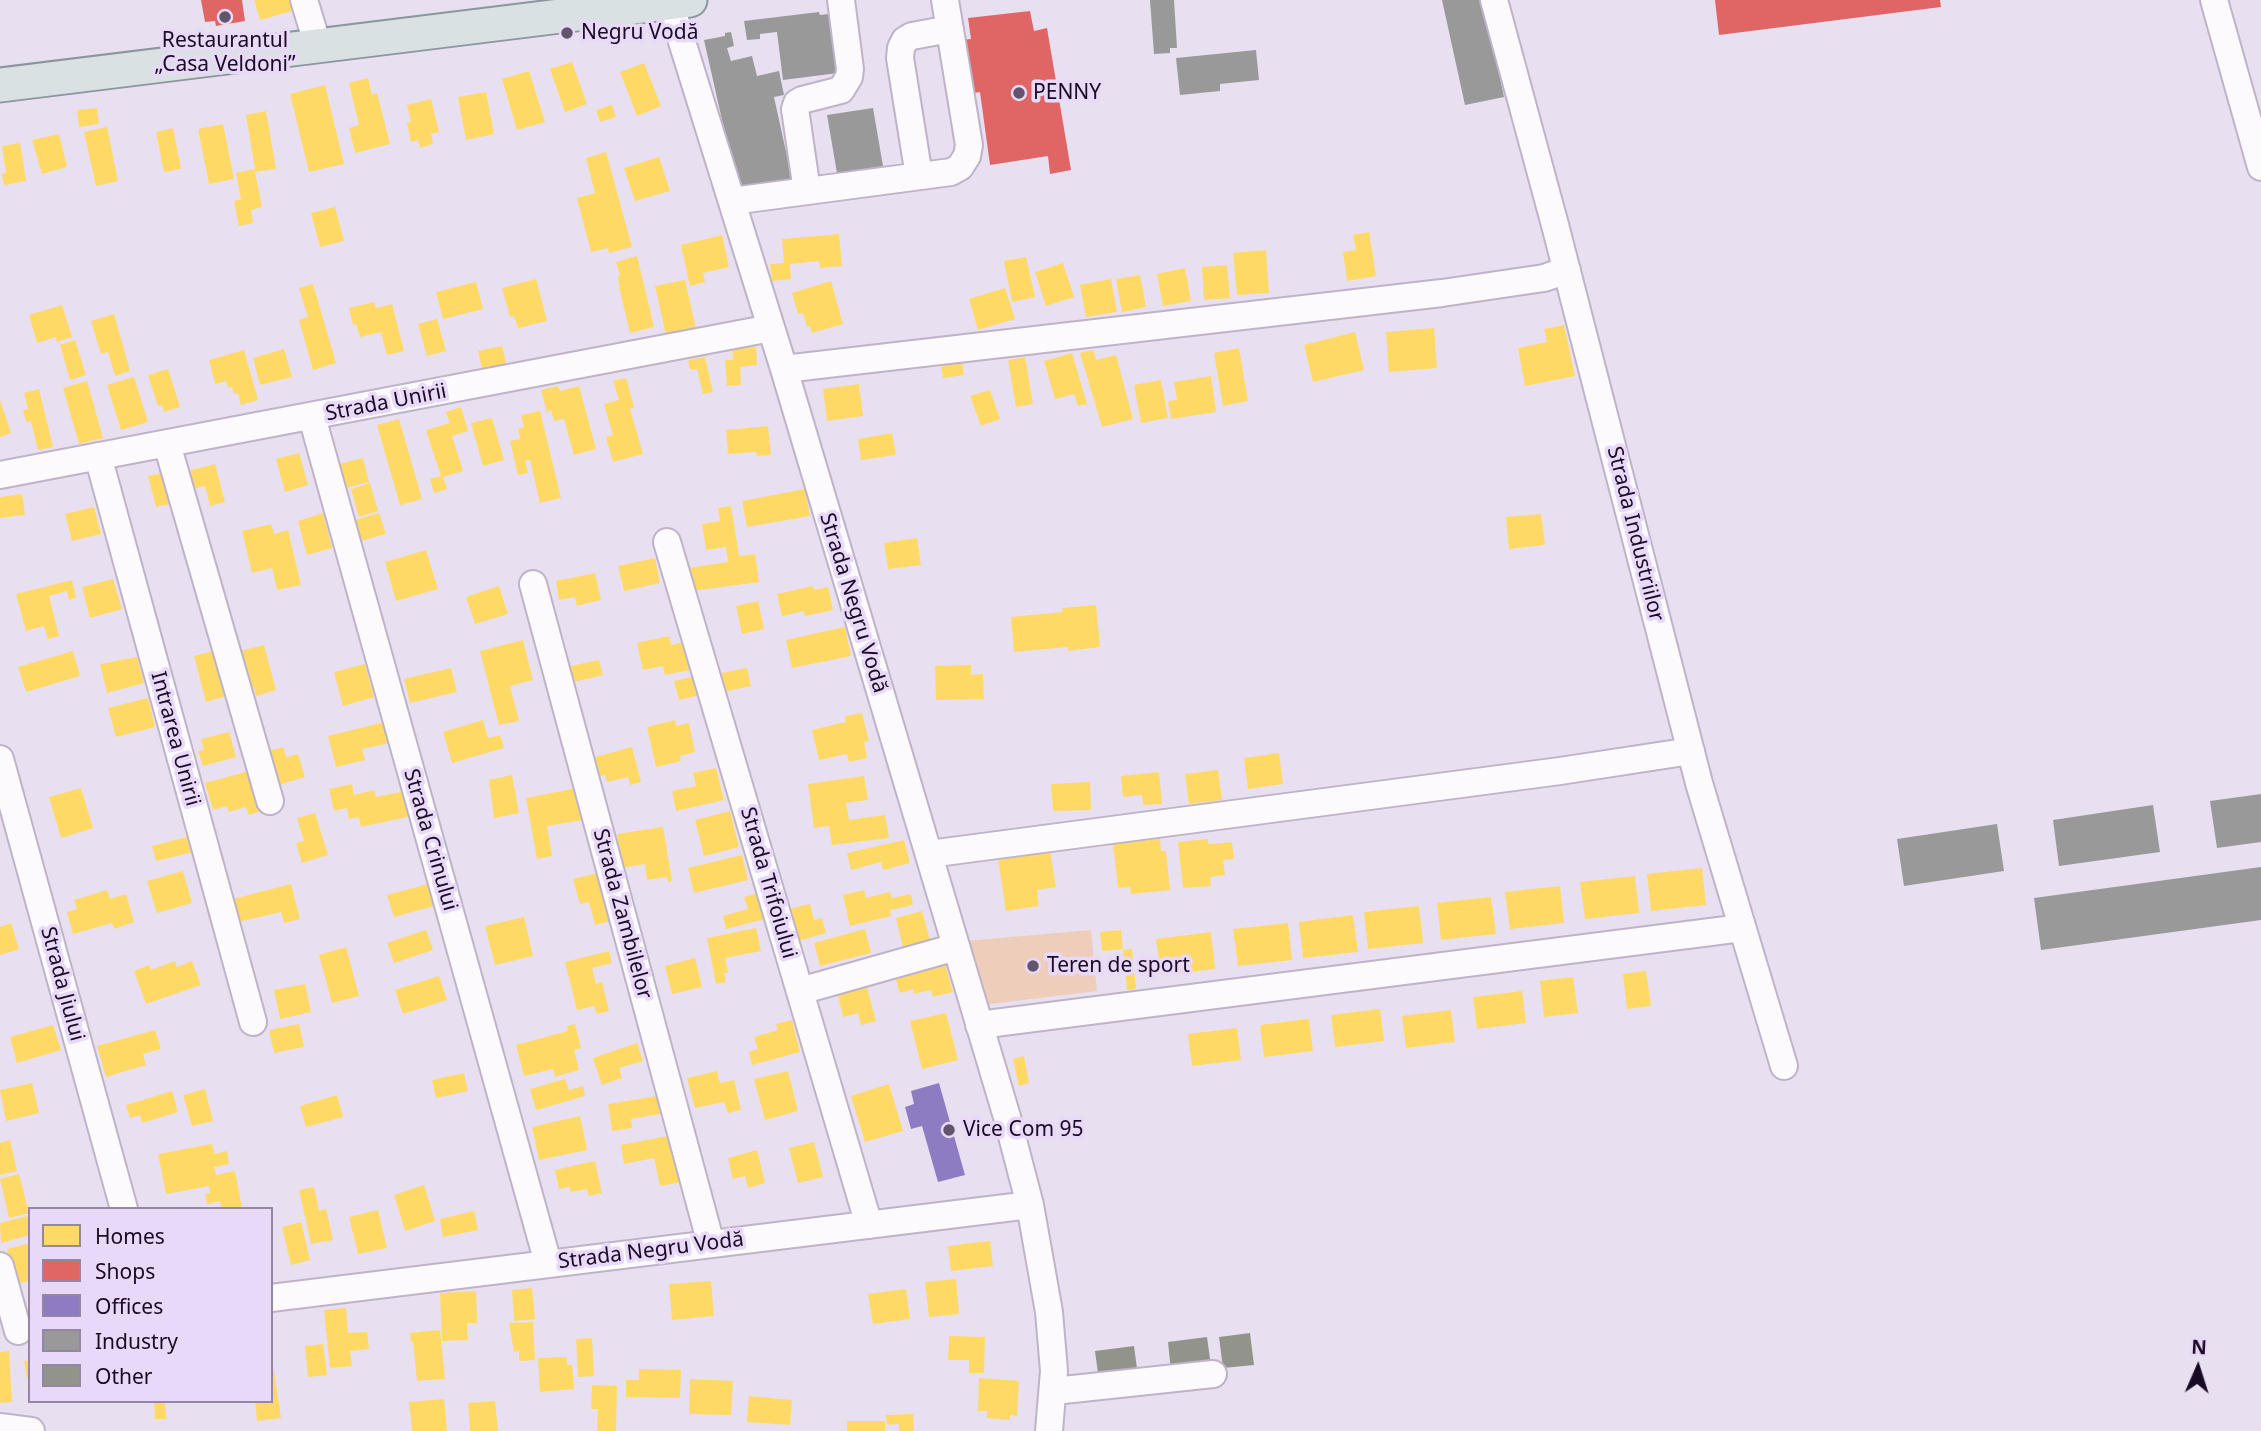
<!DOCTYPE html>
<meta charset="utf-8">
<style>
body{margin:0}
#map{position:relative;width:2261px;height:1431px;overflow:hidden;background:#e8e0f1;font-family:"Noto Sans",sans-serif}
canvas{display:block}
.legend{position:absolute;left:28px;top:1207px;width:245px;height:196px;box-sizing:border-box;background:#e8d9f8;border:2px solid #9586a4;margin:0;padding:9px 12px;list-style:none;font-size:21px;color:#190a25}
.legend li{display:flex;align-items:center;gap:14px;height:35px}
.legend b{width:35px;border:2px solid #9586a4}
.north{position:absolute;left:2163px;top:1333px;width:70px;height:70px;-webkit-text-stroke:5px #e8d9f8;paint-order:stroke;rotate:3deg;font-size:19px;font-weight:700;line-height:28px;text-align:center;color:#190a25}
.north::after{content:'';display:block;margin:auto;width:24px;height:32px;background:#190a25;clip-path:polygon(50% 0,100% 100%,50% 72%,0 100%)}
</style>
<div id="map">
<canvas width="2261" height="1431"></canvas>
<ul class="legend">
<li><b style="height:19px;background:#ffd966"></b>Homes</li>
<li><b style="height:19px;background:#e06666"></b>Shops</li>
<li><b style="height:19px;background:#8e7cc3"></b>Offices</li>
<li><b style="height:19px;background:#999"></b>Industry</li>
<li><b style="height:19px;background:#92948c"></b>Other</li>
</ul>
<div class="north">N</div>
</div>
<script>
const context = document.querySelector('canvas').getContext('2d');
context.lineJoin = 'round';
function fillPath(path, color) { context.fillStyle = color; context.fill(path, 'evenodd'); }
const shape = rows => new Path2D(rows.map(r => 'M' + r).join(''));
function trace(path, color, width, dash) { context.strokeStyle = color; context.lineWidth = width; context.lineCap = dash ? 'butt' : 'round'; context.setLineDash(dash || []); context.stroke(path); }
function write(font, color, halo, rows, align = 'center') {
  context.font = font + ' "Noto Sans",sans-serif'; context.lineWidth = 7; context.setLineDash([]); context.textBaseline = 'middle'; context.strokeStyle = halo; context.fillStyle = color; for (const [text, x, y, turn = 0] of rows) {
    context.save(); context.translate(x, y); context.rotate((+turn || 0) * Math.PI / 180); context.textAlign = isNaN(turn) ? turn : align; if (halo) context.strokeText(text, 0, 0); context.fillText(text, 0, 0); context.restore();
  }
}
fillPath(shape([
 [1091,930,1097,991,983,1005,965,941]
]), '#eeceba');
fillPath(shape([
 [254,0,297,0,299,9,260,20],
 [572,62,587,104,565,112,550,69],
 [644,63,661,106,637,116,620,72],
 [529,71,545,122,517,130,502,79],
 [368,78,372,95,377,93,390,144,355,153,349,128,359,125,349,83],
 [325,85,344,164,309,172,290,94],
 [486,92,494,134,466,140,458,97],
 [431,99,439,132,431,134,433,144,420,148,418,140,411,142,407,123,411,122,407,105],
 [612,105,616,117,600,122,596,110],
 [97,108,99,124,79,127,77,110],
 [266,111,276,169,255,172,262,207,251,210,253,223,239,226,234,201,241,199,236,173,255,169,246,115],
 [223,124,234,179,209,184,198,129],
 [107,127,118,181,96,186,84,132],
 [173,128,181,169,164,172,156,132],
 [59,134,67,167,42,174,32,140],
 [20,143,26,181,4,185,2,174,6,173,2,146],
 [606,152,632,247,609,253,608,248,591,252,577,198,595,193,586,158],
 [659,157,670,191,635,201,624,168],
 [335,207,344,241,320,247,311,213],
 [1369,232,1376,276,1347,281,1343,252,1356,250,1353,235],
 [839,234,842,266,820,268,819,261,790,264,791,279,772,281,770,264,784,263,782,239],
 [722,235,729,267,703,273,705,282,690,286,681,245],
 [1266,250,1269,293,1237,295,1233,253],
 [637,256,654,327,630,333,620,291,618,277,620,276,616,262],
 [1026,257,1035,297,1012,302,1004,261],
 [1063,263,1074,297,1046,306,1035,272],
 [1227,265,1230,298,1204,300,1202,267],
 [1185,268,1191,301,1163,306,1157,274],
 [1140,275,1146,307,1122,312,1116,279],
 [536,279,547,321,518,328,514,316,510,317,502,288],
 [1111,279,1117,312,1086,317,1080,285],
 [685,280,697,333,667,340,655,286],
 [831,281,843,324,812,333,810,326,807,327,803,313,798,314,792,293],
 [476,282,483,309,443,319,436,292],
 [313,284,336,363,313,370,299,320,308,317,299,288],
 [1005,288,1015,319,978,330,969,299],
 [374,302,376,308,392,304,404,351,387,355,381,332,360,337,356,324,353,325,349,308],
 [62,305,72,337,57,342,56,337,37,343,29,315],
 [114,314,130,371,115,376,108,352,101,354,91,321],
 [437,319,446,351,427,356,418,324],
 [1564,325,1575,376,1525,386,1518,348,1547,342,1544,329],
 [1434,328,1437,368,1389,372,1386,332],
 [1355,332,1364,370,1313,382,1304,345],
 [75,340,86,375,70,380,60,345],
 [502,346,507,367,483,373,478,351],
 [756,347,757,365,740,367,741,385,727,386,725,360,733,360,732,348],
 [1239,348,1248,401,1223,406,1214,353],
 [284,349,292,377,260,385,253,358],
 [244,350,258,400,241,405,238,393,234,394,232,387,228,388,226,381,215,384,209,360],
 [1093,350,1096,360,1116,355,1133,419,1102,427,1080,353],
 [1072,353,1087,404,1078,406,1074,394,1055,399,1044,361],
 [705,357,713,392,703,394,697,369,690,370,688,360],
 [1025,357,1033,404,1016,407,1008,360],
 [962,362,964,375,943,378,941,365],
 [168,369,180,407,164,412,162,405,158,406,148,375],
 [1211,376,1216,412,1171,419,1168,401,1177,400,1174,382],
 [134,377,148,422,121,430,107,385],
 [626,378,634,407,630,409,643,454,613,462,606,437,613,435,604,404,619,400,613,381],
 [1161,380,1168,418,1141,423,1134,385],
 [87,381,103,438,79,444,63,388],
 [859,384,863,416,827,421,823,389],
 [558,386,560,391,579,386,596,449,574,455,564,419,554,421,551,410,547,412,541,390],
 [39,389,53,447,38,450,31,421,26,422,23,410,28,409,24,393],
 [990,390,1000,419,981,426,970,396],
 [0,400,11,433,0,437],
 [461,407,468,431,452,436,463,471,443,477,447,489,434,493,430,479,441,476,426,430,450,423,446,412],
 [540,411,561,498,540,503,530,460,525,461,528,473,518,475,510,441,520,439,518,429,524,427,521,415],
 [492,418,504,460,483,466,471,423],
 [399,419,422,499,400,505,377,425],
 [768,426,771,455,757,456,756,452,728,454,726,430],
 [892,433,896,455,861,460,858,439],
 [299,453,308,485,285,492,276,459],
 [363,458,369,482,342,489,335,465],
 [215,464,225,502,210,506,205,486,185,491,180,473],
 [166,472,174,503,156,507,148,476],
 [370,483,378,511,359,517,351,489],
 [805,489,810,516,747,527,742,501],
 [22,494,25,515,0,518,0,497],
 [731,506,739,556,755,554,759,582,685,592,682,569,728,562,726,547,706,550,702,524,720,521,718,508],
 [94,507,101,534,72,541,65,514],
 [323,513,332,548,307,555,298,521],
 [379,513,386,534,361,541,355,520],
 [1541,514,1545,545,1509,549,1506,517],
 [271,524,274,534,288,530,301,585,277,590,272,568,252,573,242,531],
 [917,538,921,565,888,569,884,543],
 [426,550,438,589,396,601,385,562],
 [655,558,660,583,624,591,618,566],
 [595,573,601,600,577,606,575,597,559,600,556,581],
 [113,579,122,609,90,618,82,587],
 [72,580,76,598,69,600,67,591,49,596,59,636,48,639,44,626,26,631,16,594],
 [499,586,508,614,475,624,466,597],
 [813,586,814,590,828,587,833,610,805,616,804,611,782,616,777,594],
 [758,601,764,629,742,634,736,606],
 [1096,605,1100,647,1068,651,1068,647,1014,652,1011,617,1063,612,1062,608],
 [845,627,851,656,792,668,786,640],
 [669,636,671,645,685,642,690,670,665,675,663,666,643,670,637,643],
 [523,640,533,680,510,686,519,721,499,725,480,651],
 [264,645,276,690,256,696,254,687,249,688,240,651],
 [221,649,233,694,206,702,194,656],
 [73,651,80,676,26,692,18,667],
 [137,657,144,683,107,693,100,664],
 [599,660,603,675,569,683,566,667],
 [365,664,374,697,343,706,334,672],
 [971,665,971,675,983,674,984,699,936,700,935,666],
 [451,668,457,692,410,703,404,679],
 [747,668,751,686,727,691,729,699,718,701,712,675],
 [695,676,700,695,679,700,674,681],
 [148,698,155,727,116,737,108,708],
 [862,713,869,741,864,742,867,758,849,762,847,754,819,760,812,730,846,722,845,716],
 [483,720,488,738,500,735,504,748,452,763,443,732],
 [675,720,676,726,689,723,695,752,680,756,681,761,656,767,647,727],
 [385,722,390,743,362,749,365,760,336,767,328,736],
 [229,732,236,757,203,766,198,751,204,750,201,739],
 [283,747,286,757,298,754,305,777,275,786,265,752],
 [632,747,641,782,630,785,628,777,607,782,605,775,593,778,588,759],
 [1279,753,1283,784,1248,789,1244,758],
 [716,768,724,800,676,811,672,791,696,786,693,773],
 [1218,770,1222,800,1189,804,1185,774],
 [249,771,261,811,249,815,246,807,229,812,227,806,213,810,205,783],
 [1159,772,1162,804,1143,805,1142,795,1123,797,1121,776],
 [512,775,519,813,494,818,489,780],
 [864,776,868,800,846,803,849,820,885,815,889,838,832,845,829,826,814,828,808,784],
 [1090,782,1091,810,1053,811,1051,784],
 [352,784,354,795,374,790,376,797,406,791,412,816,361,827,359,817,349,819,347,808,334,811,329,789],
 [81,788,93,828,61,838,49,797],
 [577,788,583,820,547,826,552,856,537,859,526,798],
 [730,811,739,847,704,856,695,820],
 [315,813,328,855,302,863,296,843,304,841,297,818],
 [663,827,672,881,668,882,667,877,647,880,645,864,622,868,617,834],
 [195,835,198,851,156,861,152,846],
 [1160,839,1161,851,1166,851,1170,890,1131,894,1130,887,1118,888,1113,844],
 [1208,839,1208,844,1232,842,1234,859,1223,860,1225,875,1210,877,1211,886,1183,888,1178,842],
 [904,840,910,863,883,870,881,862,851,870,847,853],
 [1050,851,1056,887,1037,890,1039,906,1006,911,998,859],
 [742,855,748,880,694,893,688,868],
 [1702,868,1706,905,1651,911,1647,874],
 [183,871,192,903,157,913,147,881],
 [602,872,614,920,595,925,589,902,580,904,573,879],
 [1635,876,1639,913,1585,919,1580,882],
 [291,884,300,919,284,923,281,912,234,923,232,912,236,911,233,899],
 [428,884,434,906,394,917,387,895],
 [1560,886,1564,923,1510,929,1505,892],
 [107,890,110,899,126,894,134,922,114,929,112,923,73,934,67,912,77,909,74,900],
 [864,890,866,898,890,892,892,898,911,894,913,905,890,910,891,916,850,926,843,895],
 [759,893,765,919,726,929,723,916,748,909,744,897],
 [1491,897,1496,934,1441,940,1437,903],
 [810,904,814,920,822,918,826,933,794,942,786,910],
 [1419,906,1423,943,1368,949,1364,912],
 [922,911,930,940,903,947,896,918],
 [1353,915,1358,952,1303,958,1299,922],
 [524,917,533,956,495,965,485,926],
 [11,923,19,949,0,955,0,927],
 [1288,923,1292,960,1238,966,1233,929],
 [756,928,761,951,725,958,728,973,724,973,726,982,716,984,707,938],
 [865,929,871,953,820,966,814,943],
 [426,930,433,950,394,963,387,943],
 [1121,930,1123,949,1102,951,1100,932],
 [1211,932,1215,969,1161,975,1156,939],
 [346,947,359,996,332,1003,319,955],
 [1132,949,1136,989,1127,990,1123,950],
 [609,951,612,963,592,968,596,984,602,982,609,1011,597,1014,594,1006,577,1010,565,962],
 [695,958,702,987,672,994,665,966],
 [175,961,177,967,192,961,201,985,146,1004,134,971,149,965,151,970],
 [945,964,953,992,933,997,931,990,914,994,913,989,900,993,895,977],
 [1646,971,1651,1006,1627,1009,1623,974],
 [439,976,447,1000,403,1014,395,990],
 [1573,977,1578,1013,1544,1017,1540,981],
 [305,984,311,1012,280,1019,274,990],
 [866,984,876,1021,861,1025,858,1013,843,1017,837,991],
 [1522,991,1526,1023,1477,1029,1473,997],
 [1380,1009,1384,1041,1335,1047,1331,1015],
 [1451,1010,1455,1042,1406,1048,1402,1016],
 [946,1013,958,1060,922,1069,910,1021],
 [1309,1019,1313,1051,1264,1057,1260,1025],
 [792,1020,800,1052,752,1065,749,1052,758,1049,754,1037,778,1030,776,1024],
 [299,1024,304,1047,274,1053,269,1030],
 [575,1024,581,1048,574,1050,579,1070,555,1077,553,1069,524,1076,516,1045,568,1031,567,1026],
 [53,1025,61,1050,17,1063,10,1037],
 [1237,1028,1241,1060,1192,1066,1188,1034],
 [155,1030,161,1049,143,1054,146,1065,106,1077,97,1046],
 [637,1043,643,1061,619,1068,622,1078,602,1085,593,1058],
 [1024,1056,1029,1083,1019,1086,1013,1059],
 [717,1071,720,1083,734,1080,741,1110,728,1113,724,1102,695,1108,687,1078],
 [788,1071,798,1111,765,1120,754,1079],
 [464,1073,468,1091,436,1098,432,1080],
 [565,1079,569,1090,583,1086,585,1096,536,1110,530,1089],
 [32,1083,39,1113,6,1121,0,1090],
 [889,1084,903,1131,865,1142,851,1096],
 [205,1089,213,1121,192,1126,183,1095],
 [172,1091,178,1112,142,1123,140,1115,130,1118,126,1105],
 [337,1095,343,1117,306,1127,300,1106],
 [657,1096,660,1114,631,1119,632,1128,612,1131,608,1104],
 [580,1116,587,1150,539,1160,532,1127],
 [673,1135,682,1182,660,1186,654,1158,624,1164,621,1145],
 [10,1140,17,1171,0,1175,0,1143],
 [814,1142,823,1177,798,1183,789,1148],
 [212,1144,215,1154,227,1151,229,1164,214,1167,216,1175,235,1171,242,1207,222,1209,220,1201,207,1204,205,1194,210,1193,209,1186,166,1194,158,1154],
 [757,1150,765,1183,748,1188,745,1176,733,1179,728,1158],
 [595,1161,602,1193,589,1196,587,1189,571,1192,569,1187,559,1189,555,1170],
 [19,1174,29,1213,9,1218,0,1179],
 [424,1185,435,1221,405,1231,394,1195],
 [314,1187,319,1211,326,1209,333,1240,311,1244,299,1190],
 [378,1210,387,1248,358,1254,349,1217],
 [474,1211,478,1230,443,1237,440,1219],
 [28,1216,30,1235,1,1243,0,1223],
 [301,1222,310,1260,291,1265,282,1227],
 [990,1241,993,1266,951,1271,948,1246],
 [30,1243,30,1281,16,1284,7,1249],
 [956,1279,959,1314,929,1317,925,1282],
 [711,1281,714,1316,672,1320,669,1284],
 [532,1288,535,1319,514,1321,512,1290],
 [906,1289,910,1319,873,1324,868,1294],
 [476,1291,477,1323,467,1323,468,1340,442,1341,440,1293],
 [346,1308,348,1333,367,1332,369,1349,350,1351,352,1366,330,1368,324,1310],
 [533,1322,535,1360,519,1361,519,1351,514,1352,509,1323],
 [440,1330,445,1379,417,1381,413,1342,411,1342,410,1333],
 [949,1336,985,1337,984,1373,969,1373,969,1360,948,1360],
 [592,1338,594,1376,578,1377,576,1339],
 [323,1344,327,1375,308,1377,305,1346],
 [9,1351,12,1402,0,1403,0,1352],
 [271,1351,281,1418,257,1421,255,1401,271,1401],
 [567,1357,567,1365,572,1365,574,1389,540,1392,538,1358],
 [30,1360,30,1377,27,1378,24,1361],
 [639,1369,681,1370,680,1398,626,1397,626,1380,639,1380],
 [979,1378,1019,1381,1017,1416,1010,1415,1010,1420,987,1418,987,1411,978,1411],
 [690,1379,733,1381,731,1415,689,1414],
 [592,1385,617,1386,616,1431,597,1431,598,1409,591,1409],
 [749,1396,792,1400,790,1425,747,1422],
 [444,1399,447,1431,412,1431,409,1402],
 [154,1401,165,1401,166,1419,155,1419],
 [495,1401,498,1431,470,1431,468,1403],
 [913,1414,914,1431,899,1431,899,1424,887,1425,886,1415],
 [847,1421,885,1421,885,1431,847,1431]
]), '#ffd966');
fillPath(shape([
 [201,0,242,0,245,21,216,26,215,21,205,22],
 [1715,0,1940,0,1941,7,1719,35],
 [1030,11,1034,31,1047,28,1071,170,1050,174,1048,156,990,165,980,92,968,94,960,40,971,39,968,18]
]), '#e06666');
fillPath(shape([
 [939,1083,965,1175,938,1182,922,1126,911,1129,905,1107,914,1104,911,1091]
]), '#8e7cc3');
fillPath(shape([
 [1150,0,1174,0,1177,48,1170,48,1170,53,1154,54],
 [1442,0,1484,0,1504,97,1465,105],
 [819,12,820,15,838,13,846,72,783,80,777,32,760,34,760,39,747,40,744,21],
 [731,32,734,46,727,48,731,61,752,56,757,76,779,71,784,95,774,97,792,179,738,191,704,40,725,36,725,33],
 [1256,50,1259,80,1220,84,1220,91,1180,95,1176,58],
 [873,108,883,166,837,173,827,115],
 [2261,794,2261,842,2217,848,2210,801],
 [2153,805,2160,852,2059,866,2053,820],
 [1997,824,2004,871,1904,886,1897,839],
 [2261,867,2261,920,2041,950,2034,898]
]), '#999');
fillPath(shape([
 [1250,1333,1254,1365,1223,1368,1219,1337],
 [1207,1337,1211,1366,1171,1371,1168,1342],
 [1134,1346,1138,1376,1099,1381,1095,1351]
]), '#92948c');
const minor = shape([
 [304,0,318,46],
 [669,0,784,369,1007,1117,1030,1205,1049,1312,1054,1371,1049,1431],
 [1494,0,1555,225,1699,783,1784,1066],
 [2214,0,2261,167],
 [919,176,900,58,901,48,905,40,912,36,950,29],
 [807,191,795,109,797,103,802,100,841,90,849,77,850,69,841,0],
 [732,201,951,172,960,167,967,156,969,145,945,0],
 [784,369,1442,293,1544,278,1567,270],
 [312,417,548,1263],
 [167,444,270,801],
 [98,456,253,1022],
 [0,475,771,328],
 [667,542,869,1225],
 [533,584,711,1244],
 [0,759,124,1209],
 [929,854,1560,771,1691,751],
 [800,991,956,947],
 [979,1025,1742,928],
 [0,1266,18,1331],
 [271,1298,1030,1205],
 [1054,1391,1213,1374],
 [0,1427,31,1431]
]);
const major = shape([
 [0,85,690,0]
]);
trace(minor, '#beb3c8', 30);
trace(major, '#8c969e', 37);
trace(minor, '#fcfafd', 26);
trace(major, '#d9e1e3', 33);
for (const [x, y, r, color] of [
 [225,17,7,"#61556c"],
 [567,33,7,"#61556c"],
 [1019,93,7,"#61556c"],
 [1033,966,7,"#61556c"],
 [949,1130,7,"#61556c"]
]) { const dot = new Path2D(); dot.arc(x, y, r, 0, 2 * Math.PI); context.fillStyle = color; context.fill(dot); trace(dot, '#e8d9f8', 2.5); }
write('21px', '#190a25', '#e8d9f8', [
 ["Negru Vodă",581,33],
 ["Restaurantul",225,41,"center"],
 ["„Casa Veldoni”",225,65,"center"],
 ["PENNY",1033,93],
 ["Teren de sport",1047,966],
 ["Vice Com 95",963,1130]
], 'left');
write('21px', '#190a25', '#e8d9f8', [
 ["Strada Unirii",386,403,-11],
 ["Strada Industriilor",1635,534,76],
 ["Strada Negru Vodă",853,603,73],
 ["Intrarea Unirii",175,739,75],
 ["Strada Crinului",430,840,74],
 ["Strada Trifoiului",768,883,74],
 ["Strada Zambilelor",622,914,75],
 ["Strada Jiului",62,984,75],
 ["Strada Negru Vodă",651,1251,-7]
]);
</script>
